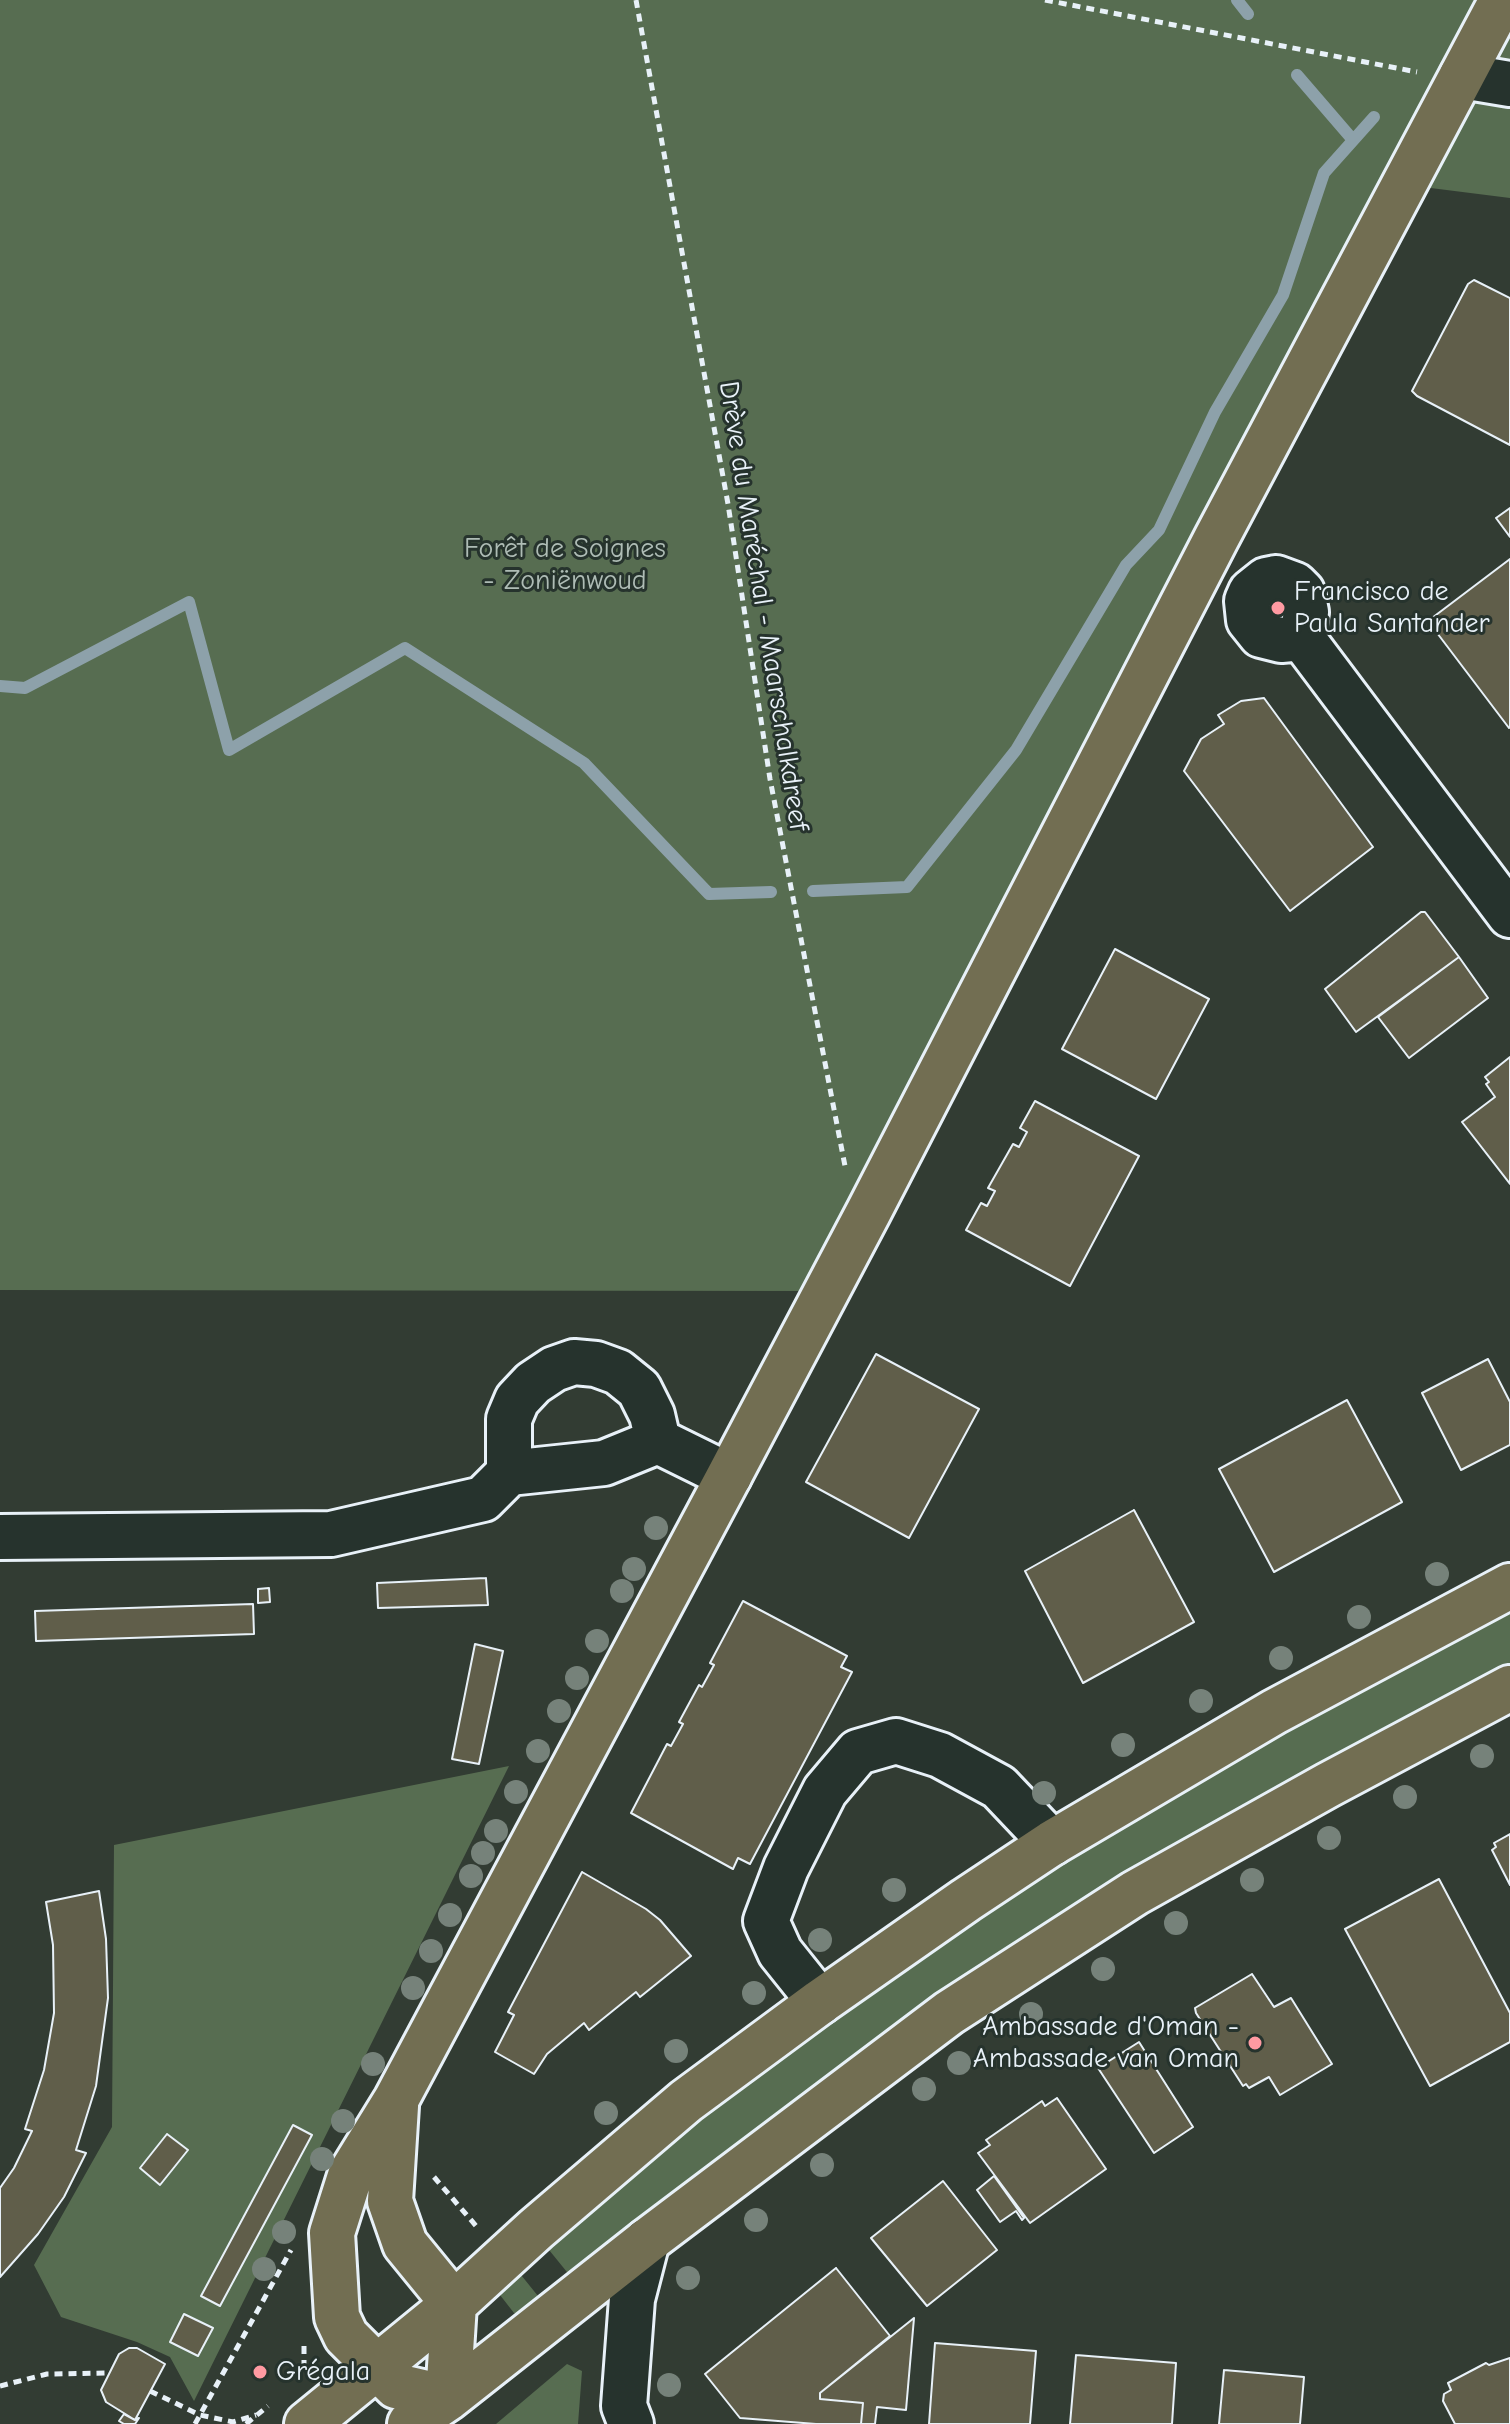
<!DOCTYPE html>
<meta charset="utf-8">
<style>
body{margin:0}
canvas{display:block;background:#323c33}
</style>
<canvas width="1510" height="2424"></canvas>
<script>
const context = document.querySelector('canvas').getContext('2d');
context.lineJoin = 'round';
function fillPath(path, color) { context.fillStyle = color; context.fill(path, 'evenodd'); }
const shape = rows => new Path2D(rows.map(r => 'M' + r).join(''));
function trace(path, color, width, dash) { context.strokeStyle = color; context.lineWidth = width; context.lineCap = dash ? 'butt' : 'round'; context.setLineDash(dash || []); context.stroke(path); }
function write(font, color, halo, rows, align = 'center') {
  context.font = font + ' "Comic Neue",sans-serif'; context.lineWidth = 6; context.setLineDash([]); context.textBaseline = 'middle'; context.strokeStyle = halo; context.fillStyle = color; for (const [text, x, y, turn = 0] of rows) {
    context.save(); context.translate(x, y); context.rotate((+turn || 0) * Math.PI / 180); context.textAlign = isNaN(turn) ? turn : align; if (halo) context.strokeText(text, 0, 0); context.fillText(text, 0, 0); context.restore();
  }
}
fillPath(shape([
 [0,0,1510,0,1510,198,1407,185,818,1291,0,1290],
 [1510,1612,1510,1669,571,2277,545,2245,773,2056,980,1908,1162,1799,1365,1687],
 [509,1766,194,2401,170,2357,137,2342,61,2317,34,2265,112,2127,114,1845],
 [517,2270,542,2301,524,2314,514,2313,500,2295,499,2285],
 [567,2364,582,2371,578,2424,496,2424]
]), '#576d51');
trace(shape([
 [1237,0,1248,14],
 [1297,75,1353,140],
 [0,686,25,688,189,602,229,750,405,648,584,763,709,894,771,892],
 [813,891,907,887,1016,750,1126,565,1159,530,1215,412,1283,295,1324,173,1374,117]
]), '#8da1aa', 12);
const building = shape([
 [1474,280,1510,298,1510,445,1417,396,1412,391,1468,284,1474,280],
 [1510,508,1510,537,1496,518,1510,508],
 [1510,559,1510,727,1509,728,1428,621,1510,559],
 [1264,698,1373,847,1290,911,1184,771,1201,739,1224,724,1218,715,1241,701,1264,698],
 [1421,912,1425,912,1459,957,1356,1032,1325,989,1421,912],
 [1115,949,1209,999,1156,1099,1062,1049,1115,949],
 [1459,957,1488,998,1409,1058,1378,1017,1459,957],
 [1510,1057,1510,1184,1462,1122,1495,1097,1486,1084,1489,1082,1485,1077,1510,1057],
 [1035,1101,1139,1156,1070,1286,966,1230,981,1203,987,1206,995,1191,988,1188,1013,1144,1019,1147,1027,1132,1020,1128,1035,1101],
 [876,1354,979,1409,909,1538,806,1482,876,1354],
 [1488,1359,1510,1402,1510,1445,1461,1470,1422,1393,1488,1359],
 [1347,1400,1402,1502,1274,1572,1219,1469,1347,1400],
 [1134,1510,1194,1622,1083,1683,1025,1571,1134,1510],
 [486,1578,488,1605,378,1608,377,1583,486,1578],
 [269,1588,270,1602,258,1603,258,1589,269,1588],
 [743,1601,847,1656,841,1667,852,1672,750,1864,738,1858,733,1869,631,1813,667,1744,671,1746,683,1724,679,1722,699,1685,702,1687,714,1665,710,1663,743,1601],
 [253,1604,254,1634,36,1641,35,1611,253,1604],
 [475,1644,503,1651,479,1764,452,1759,475,1644],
 [1510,1834,1510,1885,1492,1850,1496,1847,1494,1843,1510,1834],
 [582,1872,646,1909,660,1920,691,1956,640,1997,636,1992,589,2030,584,2023,547,2054,534,2074,495,2052,514,2015,508,2012,582,1872],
 [1439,1879,1510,2013,1510,2042,1430,2086,1345,1929,1439,1879],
 [99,1891,106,1939,108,1998,96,2086,76,2150,86,2153,64,2197,38,2234,0,2277,0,2188,14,2168,32,2131,25,2129,44,2070,54,2013,53,1945,46,1902,99,1891],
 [1252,1974,1274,2007,1291,1998,1332,2064,1280,2095,1269,2077,1249,2088,1246,2084,1243,2086,1196,2013,1195,2008,1252,1974],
 [1139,2042,1193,2127,1154,2153,1098,2068,1139,2042],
 [1057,2098,1106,2169,1030,2223,978,2153,990,2145,986,2140,1042,2101,1045,2106,1057,2098],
 [293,2125,312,2135,220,2306,201,2296,293,2125],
 [167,2134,188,2150,160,2185,140,2168,167,2134],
 [994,2176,1024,2218,1022,2220,1016,2211,1000,2222,977,2190,994,2176],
 [943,2181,997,2250,927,2306,871,2238,943,2181],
 [836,2268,890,2336,820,2393,820,2399,863,2403,861,2424,816,2424,740,2418,705,2374,836,2268],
 [184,2314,213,2328,198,2356,170,2342,184,2314],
 [914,2318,906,2410,877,2407,875,2424,861,2424,863,2403,820,2399,820,2393,914,2318],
 [935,2343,1036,2351,1030,2424,929,2424,935,2343],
 [129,2348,137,2348,165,2364,135,2420,106,2402,101,2390,119,2354,129,2348],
 [1076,2355,1176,2363,1172,2424,1070,2424,1076,2355],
 [1510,2358,1510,2424,1455,2424,1443,2401,1444,2394,1451,2390,1448,2383,1486,2363,1489,2365,1510,2358],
 [1224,2370,1304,2377,1300,2424,1219,2424,1224,2370],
 [124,2414,135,2420,139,2418,135,2424,124,2424,119,2421,124,2414]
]);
fillPath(building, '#605e4a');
trace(building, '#e8f1f8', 2);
const minor = shape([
 [1462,76,1510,84],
 [1276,578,1295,585,1302,592,1306,612,1302,638,1281,640,1261,635,1249,620,1247,601,1251,592,1266,580,1276,578],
 [1302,638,1510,915],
 [658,1441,729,1476],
 [509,1473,509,1419,517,1400,533,1383,554,1369,574,1362,596,1364,618,1372,639,1389,652,1415,658,1441],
 [0,1537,331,1534,483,1499,509,1473,604,1463,658,1441],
 [820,2002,780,1952,766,1921,786,1868,825,1791,858,1752,896,1741,940,1755,999,1787,1052,1843],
 [631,2424,624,2406,632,2299,647,2241]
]);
const major = shape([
 [396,2106,390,2201,405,2244,454,2304],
 [448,2398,396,2386,346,2336,337,2317,332,2233,351,2173,396,2100,729,1476,868,1213,1217,537,1502,0],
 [448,2398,454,2304],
 [307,2424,454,2304,536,2229,686,2101,820,2002,966,1900,1052,1843,1274,1712,1510,1586],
 [410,2424,448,2398,647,2241,949,2013,1135,1893,1328,1785,1510,1688]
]);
trace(minor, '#e8f1f8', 50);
trace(major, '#e8f1f8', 50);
trace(shape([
 [636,0,728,504,770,779,845,1166],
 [1045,0,1417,72],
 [434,2177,477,2227],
 [304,2346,304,2372],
 [0,2386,47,2374,109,2373],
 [150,2391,200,2415,233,2422,256,2415],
 [195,2424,291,2250],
 [246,2424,268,2406]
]), '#e8f1f8', 5, [8, 6]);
trace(minor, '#26332d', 44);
trace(major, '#726e52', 44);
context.fillStyle = '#76827a';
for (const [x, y] of [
 [656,1528],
 [634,1569],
 [1437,1574],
 [622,1591],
 [1359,1617],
 [597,1641],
 [1281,1658],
 [577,1678],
 [1201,1701],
 [559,1711],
 [1123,1745],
 [538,1751],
 [1482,1756],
 [516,1792],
 [1044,1793],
 [1405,1797],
 [496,1831],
 [1329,1838],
 [483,1853],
 [471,1876],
 [1252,1880],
 [894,1890],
 [450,1915],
 [1176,1923],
 [820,1940],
 [431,1951],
 [1103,1969],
 [413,1988],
 [754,1993],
 [1031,2014],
 [676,2051],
 [959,2063],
 [373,2064],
 [924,2089],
 [606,2113],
 [343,2121],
 [322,2159],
 [822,2165],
 [756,2220],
 [284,2232],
 [264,2269],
 [688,2278],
 [669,2385]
]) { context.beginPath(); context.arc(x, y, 12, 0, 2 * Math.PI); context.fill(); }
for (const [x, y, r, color] of [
 [1278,608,8,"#ff9aa2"],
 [1255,2043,8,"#ff9aa2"],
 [260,2372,8,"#ff9aa2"]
]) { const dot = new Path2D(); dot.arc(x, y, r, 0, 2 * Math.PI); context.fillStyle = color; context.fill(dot); trace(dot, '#26332d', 3); }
write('28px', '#aebcb5', '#26332d', [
 ["Forêt de Soignes",565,549],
 ["- Zoniënwoud",565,581]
]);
write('28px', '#e8f1f8', '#26332d', [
 ["Francisco de",1294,592],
 ["Paula Santander",1294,624],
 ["Ambassade d'Oman -",1239,2027,"right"],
 ["Ambassade van Oman",1239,2059,"right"],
 ["Grégala",276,2372]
], 'left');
write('28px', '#e8f1f8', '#26332d', [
 ["Drève du Maréchal - Maarschalkdreef",763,606,81]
]);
</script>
